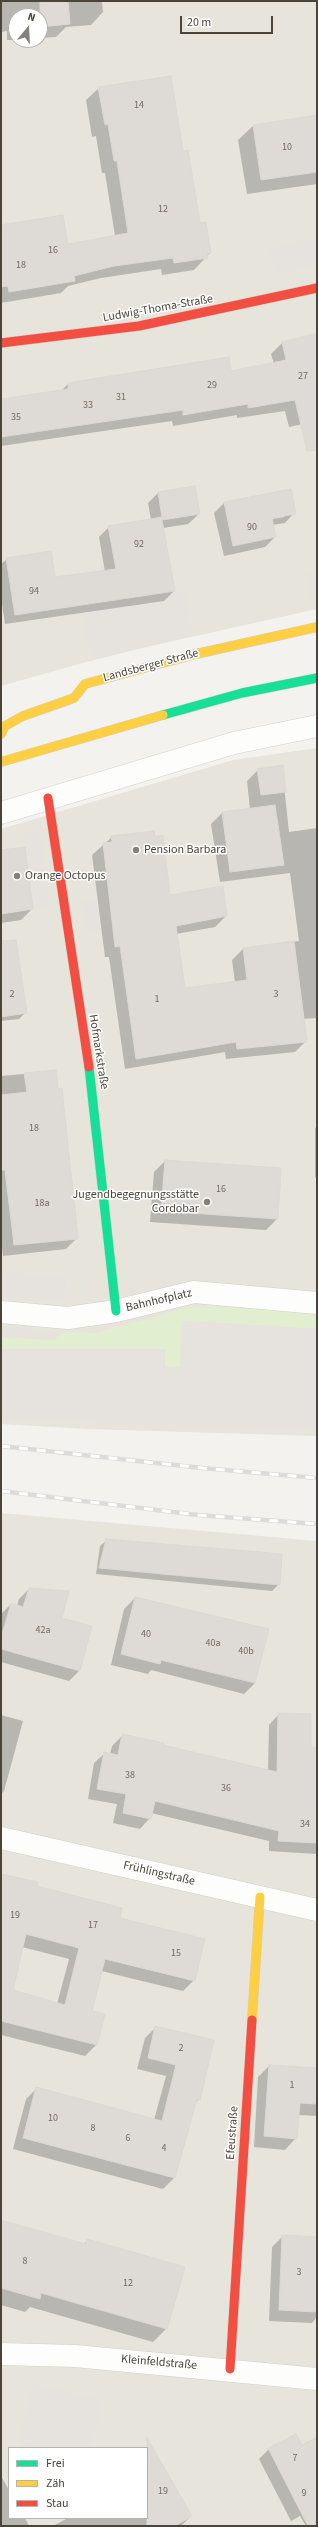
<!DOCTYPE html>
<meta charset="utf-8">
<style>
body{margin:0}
#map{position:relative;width:318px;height:2527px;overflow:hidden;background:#f4f2ee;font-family:"Source Sans 3",sans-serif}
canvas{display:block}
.frame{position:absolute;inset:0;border:2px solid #4b4439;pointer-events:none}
.legend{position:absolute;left:8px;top:2447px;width:140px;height:72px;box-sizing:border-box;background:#fff;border:1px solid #b7b4b0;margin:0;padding:5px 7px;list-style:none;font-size:12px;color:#4b4439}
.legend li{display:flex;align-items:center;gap:8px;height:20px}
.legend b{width:20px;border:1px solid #b7b4b0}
.north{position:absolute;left:8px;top:8px;width:40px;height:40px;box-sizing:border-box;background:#fff;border:1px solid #b7b4b0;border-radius:50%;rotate:18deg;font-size:11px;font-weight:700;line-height:16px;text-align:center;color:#4b4439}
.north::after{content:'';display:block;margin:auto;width:14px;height:18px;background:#868178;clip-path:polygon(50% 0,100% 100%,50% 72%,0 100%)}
.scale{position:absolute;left:180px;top:16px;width:93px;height:18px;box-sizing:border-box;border:2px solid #4b4439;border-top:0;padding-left:5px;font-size:12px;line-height:14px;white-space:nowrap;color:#4b4439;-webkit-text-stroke:3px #fff;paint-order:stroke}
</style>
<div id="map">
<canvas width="318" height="2527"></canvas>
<div class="frame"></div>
<ul class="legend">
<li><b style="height:5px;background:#16e098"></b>Frei</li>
<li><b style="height:5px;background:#ffcf43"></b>Zäh</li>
<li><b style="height:5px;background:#f24e42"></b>Stau</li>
</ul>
<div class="north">N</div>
<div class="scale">20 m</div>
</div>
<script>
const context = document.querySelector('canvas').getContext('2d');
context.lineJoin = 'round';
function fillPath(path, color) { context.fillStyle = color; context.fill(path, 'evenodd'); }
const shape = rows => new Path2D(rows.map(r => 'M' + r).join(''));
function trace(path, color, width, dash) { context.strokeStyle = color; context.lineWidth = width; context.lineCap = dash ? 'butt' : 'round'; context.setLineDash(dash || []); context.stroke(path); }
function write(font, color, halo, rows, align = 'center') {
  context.font = font + ' "Source Sans 3",sans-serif'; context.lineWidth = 3; context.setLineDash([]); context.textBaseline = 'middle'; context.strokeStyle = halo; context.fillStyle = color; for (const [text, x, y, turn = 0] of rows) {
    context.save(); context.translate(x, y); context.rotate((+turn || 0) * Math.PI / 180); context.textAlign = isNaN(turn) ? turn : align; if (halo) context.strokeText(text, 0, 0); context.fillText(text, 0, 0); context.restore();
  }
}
fillPath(shape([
 [1,1,317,1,317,609,115,654,1,686],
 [16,16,40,16,40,40,16,40],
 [317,748,317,1436,87,1429,1,1424,1,829,233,760],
 [1,1513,317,1541,317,2526,1,2526],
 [9,2448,147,2448,147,2518,9,2518]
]), '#e7e4dc');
fillPath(shape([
 [210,1306,317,1313,317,1329,259,1325,258,1370,249,1324,182,1321,200,1371,165,1367,165,1349,1,1349,1,1337,53,1340,63,1332,96,1333,186,1308]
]), '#e1eecf');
fillPath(shape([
 [317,237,317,265,276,275,270,249],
 [115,564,122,601,186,590,193,635,91,661,76,570],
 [317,572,317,609,314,610,306,574],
 [40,831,50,908,34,911,24,833],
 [108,898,113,927,86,932,81,903],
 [1,1272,66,1277,64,1303,1,1297],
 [182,1321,317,1329,317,1431,1,1419,1,1349,165,1349,165,1367,180,1367],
 [1,1327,63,1332,53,1340,1,1337],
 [33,2384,103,2401,91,2448,38,2448,19,2443]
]), '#e6e3df');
fillPath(shape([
 [1,1,102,1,103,12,91,25,66,27,56,37,40,38,40,16,16,16,16,40,7,40,7,31,1,32],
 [99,88,183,152,199,224,210,253,194,270,162,275,161,269,101,278,68,286,61,293,1,303,1,227,68,246,115,236,105,173,102,173,96,136,92,137,86,100],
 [317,116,317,184,247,194,238,140,253,126],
 [317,334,317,421,289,427,285,411,237,418,237,415,173,426,172,421,1,446,1,400,61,391,68,384,230,372,274,364,271,354,282,343],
 [158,493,199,514,188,524,163,528,174,591,164,601,5,624,1,598,1,564,7,559,54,578,105,572,99,537,109,527,151,520,148,503],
 [224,503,294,513,285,523,272,525,275,537,265,547,224,556,214,513],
 [284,514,284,517,267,520,266,518],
 [282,766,289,832,317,828,317,1018,303,1019,306,1041,295,1052,226,1059,225,1052,125,1069,109,957,105,957,92,855,112,837,170,896,226,916,215,927,176,934,184,989,235,983,232,960,243,949,299,941,290,873,220,882,211,824,222,813,250,809,247,781,258,770],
 [1,851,32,909,21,920,1,923],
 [1,978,26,1012,19,1019,1,1021],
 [55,1071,77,1238,66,1249,3,1256,1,1238,1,1076],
 [317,1126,317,1177,315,1177,315,1128],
 [165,1161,277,1219,266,1230,150,1222,154,1172],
 [107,1540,279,1584,272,1591,96,1574,100,1546],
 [29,1589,60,1618,91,1627,79,1671,69,1681,1,1662,1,1614,11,1604,17,1606,19,1599],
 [135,1598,267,1630,255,1683,244,1694,151,1670,148,1674,111,1665,124,1609],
 [279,1714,310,1748,317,1748,316,1854,269,1851,269,1841,151,1813,150,1818,140,1829,113,1823,117,1804,88,1799,94,1763,105,1753,110,1754,112,1746,122,1736,268,1771,269,1725],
 [1,1715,23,1721,4,1791,1,1794],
 [1,1875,118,1919,194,1980,183,1991,101,1971,91,2012,104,2015,96,2045,85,2056,1,2035],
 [22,1947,69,1959,57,2004,12,1991],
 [156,2027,199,2099,194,2104,174,2178,163,2189,13,2149,26,2099,37,2088,154,2120,166,2076,137,2069,145,2038],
 [269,2066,317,2069,317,2116,298,2115,296,2138,285,2150,254,2147,258,2077],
 [1,2221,84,2244,88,2240,166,2329,153,2342,30,2307,25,2312,1,2305],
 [283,2236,317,2238,317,2317,312,2323,269,2321,272,2247],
 [317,2438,317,2526,306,2526,300,2516,291,2521,259,2459,269,2449,301,2446],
 [147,2470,191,2516,181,2526,53,2526,68,2518,147,2518],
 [1,2476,9,2490,9,2518,25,2518,29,2526,1,2526]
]), '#0003');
const building = shape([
 [40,1,68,1,70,24,40,27,40,1],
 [171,76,183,151,188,150,200,223,206,222,211,253,207,254,208,258,174,263,173,258,114,266,74,276,75,281,9,292,8,286,1,287,1,225,63,215,68,244,128,233,117,161,114,161,108,124,105,125,98,87,171,76],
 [317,115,317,172,261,180,253,125,317,115],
 [317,333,317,450,307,451,295,400,248,408,248,404,183,415,183,410,1,437,1,399,68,389,68,383,229,357,231,371,286,360,282,342,317,333],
 [195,486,200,514,162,520,175,591,15,615,6,558,51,551,55,577,116,569,108,526,162,517,158,492,195,486],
 [291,489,296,514,272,518,276,537,233,546,224,502,291,489],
 [283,765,286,792,261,795,257,769,283,765],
 [275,805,284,865,230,872,222,812,275,805],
 [154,831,155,837,163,835,170,895,223,886,227,916,176,926,185,988,247,980,243,948,294,941,307,1042,237,1049,236,1042,136,1059,120,946,115,947,103,843,112,842,111,836,154,831],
 [25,847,33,909,1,914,1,850,25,847],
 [16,940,27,1013,1,1017,1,941,16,940],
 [56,1070,58,1089,62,1088,78,1239,14,1245,5,1170,1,1170,1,1095,27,1092,24,1073,56,1070],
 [165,1160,281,1168,278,1219,161,1211,165,1160],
 [106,1539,282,1554,280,1585,99,1568,106,1539],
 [29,1588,69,1591,62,1618,92,1626,80,1671,1,1649,1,1638,11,1603,23,1607,29,1588],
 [135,1597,269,1629,255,1683,161,1660,160,1664,121,1654,135,1597],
 [278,1713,311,1714,311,1747,317,1747,317,1843,278,1841,279,1831,155,1801,151,1819,123,1813,126,1794,97,1789,104,1752,118,1755,122,1734,164,1743,163,1745,277,1772,278,1713],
 [1,1874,38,1882,37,1886,122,1908,120,1918,205,1939,195,1981,105,1959,92,2011,105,2014,97,2045,1,2021,1,1874],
 [26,1934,79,1948,65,2005,13,1990,26,1934],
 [155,2026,214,2040,200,2100,197,2099,175,2178,23,2138,36,2087,162,2121,176,2065,148,2058,155,2026],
 [269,2065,317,2068,317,2104,300,2103,297,2139,264,2136,269,2065],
 [1,2220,86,2244,87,2239,185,2267,167,2329,41,2293,40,2299,1,2288,1,2220],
 [282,2235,317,2237,317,2312,279,2310,282,2235],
 [296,2434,302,2445,317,2437,317,2526,308,2526,268,2448,296,2434],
 [147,2438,192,2516,175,2526,147,2526,147,2438]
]);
fillPath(building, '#dedbd6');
trace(building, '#dcd9d4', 1);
const street = shape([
 [1,813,234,743,317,726],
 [1,1312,68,1318,116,1311,194,1292,317,1303],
 [1,1838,317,1910],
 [1,2354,75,2356,317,2379]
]);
const fast = shape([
 [163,715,242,693,317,678],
 [89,1067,116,1311]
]);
const slow = shape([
 [1,734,5,726,23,716,74,698,85,684,196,654,317,627],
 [1,762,163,715],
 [252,2020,260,1897]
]);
const jam = shape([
 [1,343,139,326,317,288],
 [48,798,89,1067],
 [230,2369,252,2020]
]);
trace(street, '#d2d0cb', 23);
trace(fast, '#d3cfc5', 10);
trace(slow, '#d3cfc5', 10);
trace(jam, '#d3cfc5', 10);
trace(street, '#fdfdfc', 22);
trace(fast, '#16e098', 9);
trace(slow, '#ffcf43', 9);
trace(jam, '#f24e42', 9);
const rail = shape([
 [1,1446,202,1468,317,1478],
 [1,1491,198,1515,317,1524]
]);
trace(rail, '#dbdbda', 4.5);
trace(rail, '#fff', 3, [9]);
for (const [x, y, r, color] of [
 [136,850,4,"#868178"],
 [17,876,4,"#868178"],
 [207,1202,4,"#868178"]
]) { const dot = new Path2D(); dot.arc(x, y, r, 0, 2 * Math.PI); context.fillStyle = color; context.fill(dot); trace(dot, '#fff', 1.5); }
write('10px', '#706a61', null, [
 ["14",139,106],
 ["10",287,148],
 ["12",163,210],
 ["16",53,251],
 ["18",21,266],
 ["27",303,377],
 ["29",212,386],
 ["31",121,398],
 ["33",88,406],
 ["35",16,418],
 ["90",252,528],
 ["92",139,545],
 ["94",34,592],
 ["2",12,995],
 ["3",276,995],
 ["1",157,1000],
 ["18",34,1129],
 ["16",221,1190],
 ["18a",42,1204],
 ["42a",43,1631],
 ["40",146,1635],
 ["40a",213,1644],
 ["40b",246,1652],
 ["38",130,1776],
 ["36",226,1789],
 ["34",305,1825],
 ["19",15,1916],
 ["17",93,1926],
 ["15",176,1954],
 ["2",181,2049],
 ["1",292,2086],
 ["10",53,2119],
 ["8",93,2129],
 ["6",128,2139],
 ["4",164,2149],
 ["8",25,2262],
 ["3",299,2273],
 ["12",128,2284],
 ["7",295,2459],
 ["19",163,2492],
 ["9",304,2494]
]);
write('12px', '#4b4439', '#fff', [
 ["Ludwig-Thoma-Straße",158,309,-10],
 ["Landsberger Straße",151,666,-15],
 ["Hofmarkstraße",98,1052,81],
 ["Bahnhofplatz",159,1301,-13],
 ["Frühlingstraße",159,1874,13],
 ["Efeustraße",233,2133,-86],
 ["Kleinfeldstraße",159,2363,5]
]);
write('12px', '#4b4439', '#fff', [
 ["Pension Barbara",144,850],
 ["Orange Octopus",25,876],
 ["Jugendbegegnungsstätte",199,1195,"right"],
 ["Cordobar",199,1209,"right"]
], 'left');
</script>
